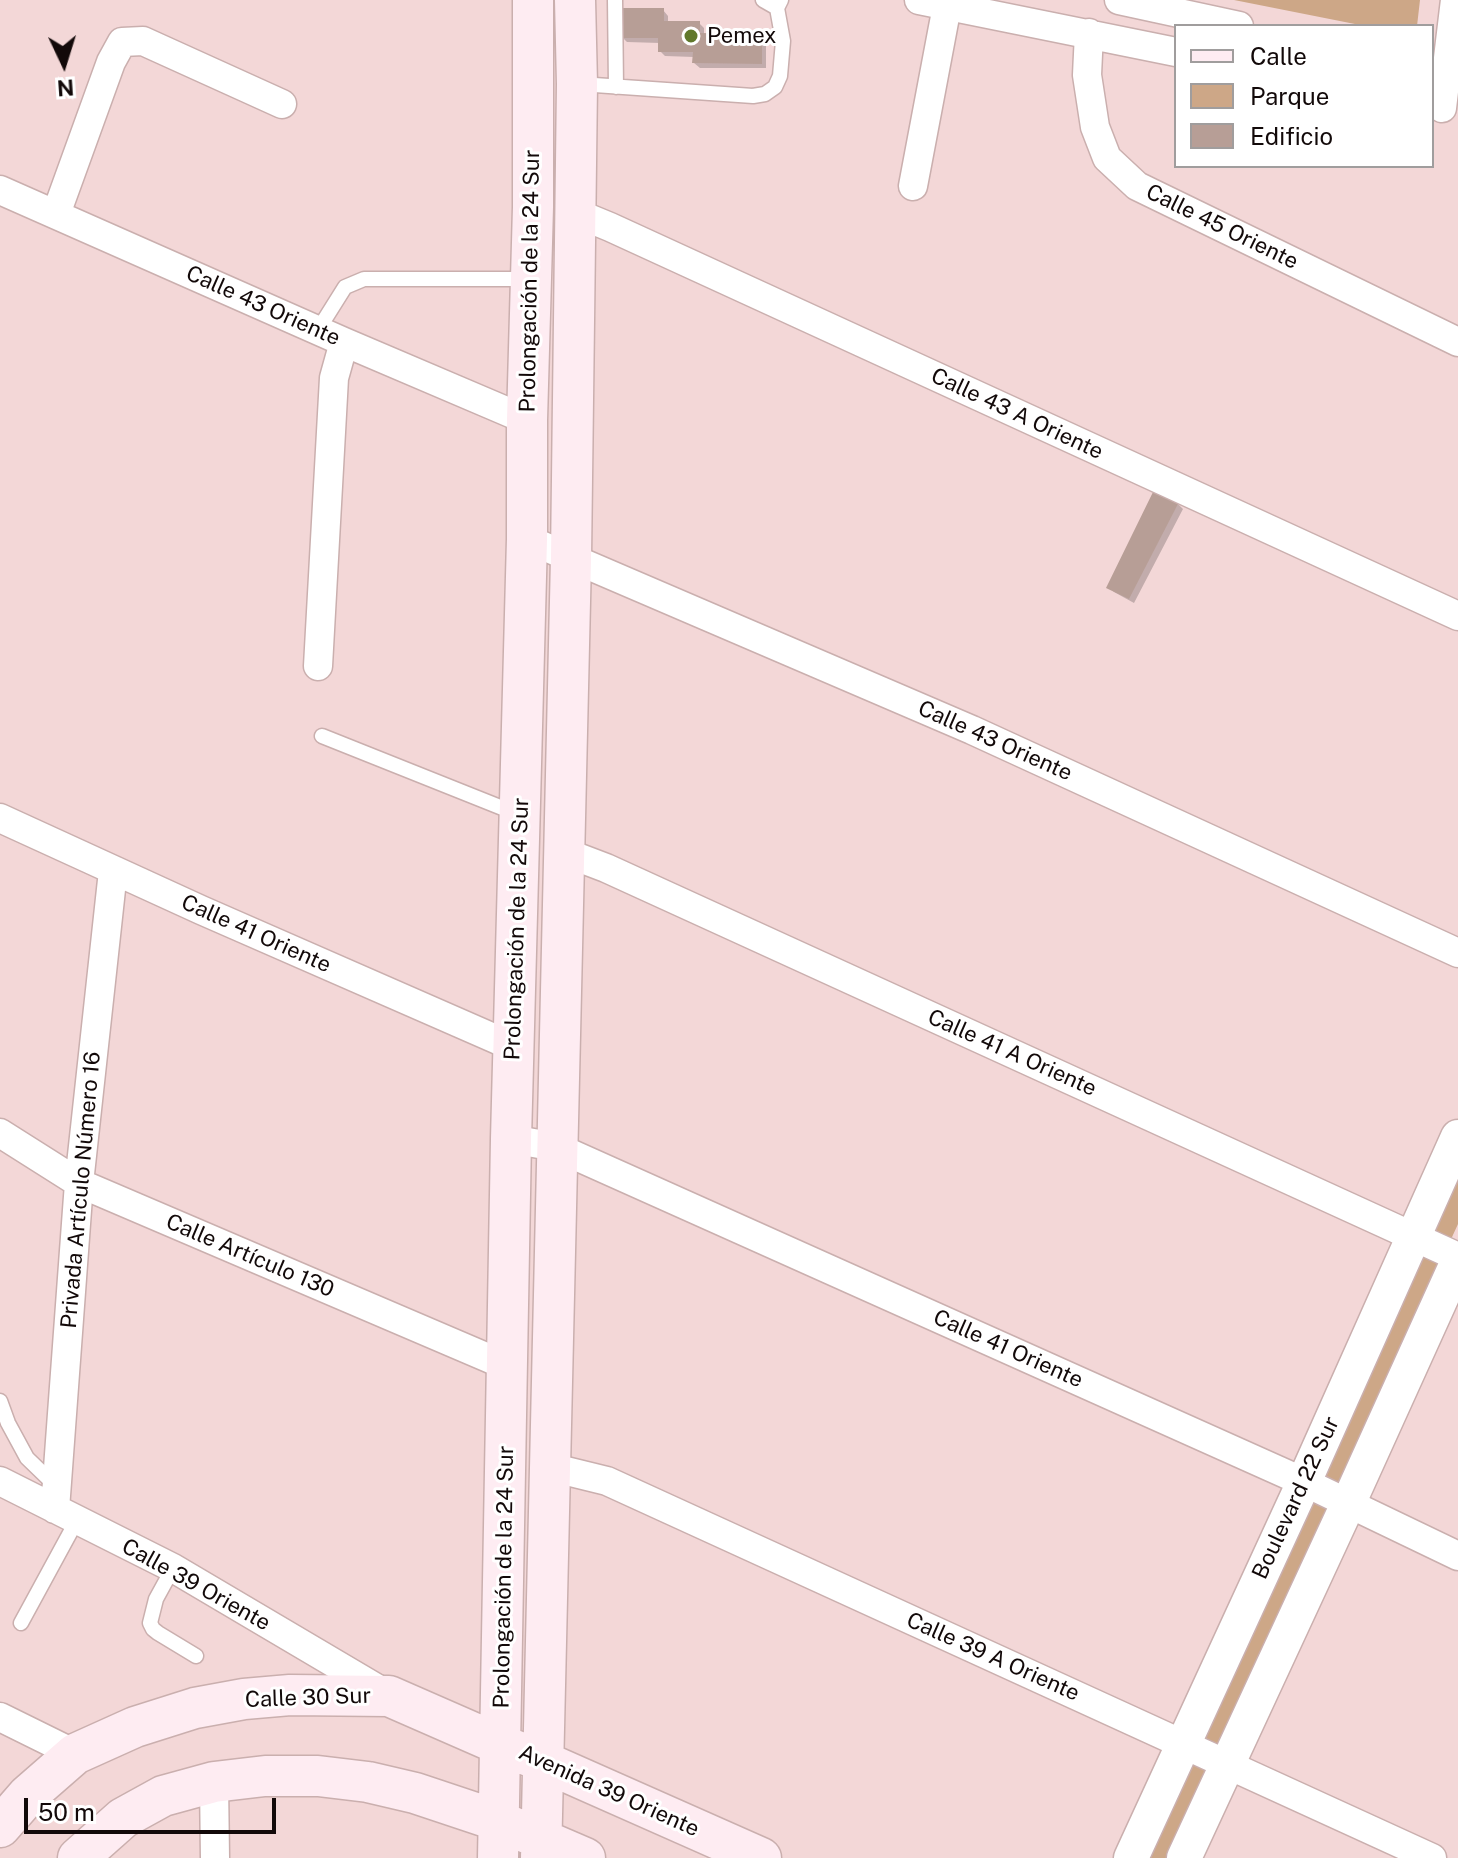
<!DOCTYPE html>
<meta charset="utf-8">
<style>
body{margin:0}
#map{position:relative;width:1458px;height:1858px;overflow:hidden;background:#f3d7d7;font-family:"Public Sans",sans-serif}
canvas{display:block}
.legend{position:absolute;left:1174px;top:24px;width:260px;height:144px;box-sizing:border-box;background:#fff;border:2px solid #a09d9d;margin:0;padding:10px 14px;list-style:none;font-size:24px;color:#120909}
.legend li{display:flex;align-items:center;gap:16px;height:40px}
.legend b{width:40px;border:2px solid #a09d9d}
.north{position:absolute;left:24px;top:24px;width:80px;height:80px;-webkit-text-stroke:6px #fff;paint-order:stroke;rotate:176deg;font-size:22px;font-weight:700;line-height:32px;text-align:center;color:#120909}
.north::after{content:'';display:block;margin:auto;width:28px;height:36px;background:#120909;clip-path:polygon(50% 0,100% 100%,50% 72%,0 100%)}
.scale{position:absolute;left:24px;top:1798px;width:252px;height:36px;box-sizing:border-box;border:4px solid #120909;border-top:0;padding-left:10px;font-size:24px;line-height:28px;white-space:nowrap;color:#120909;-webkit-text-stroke:6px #fff;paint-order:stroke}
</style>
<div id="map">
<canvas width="1458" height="1858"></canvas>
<ul class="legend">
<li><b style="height:10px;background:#feecf2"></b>Calle</li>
<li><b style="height:22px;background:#cda787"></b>Parque</li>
<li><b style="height:22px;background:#b79e96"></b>Edificio</li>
</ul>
<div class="north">N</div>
<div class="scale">50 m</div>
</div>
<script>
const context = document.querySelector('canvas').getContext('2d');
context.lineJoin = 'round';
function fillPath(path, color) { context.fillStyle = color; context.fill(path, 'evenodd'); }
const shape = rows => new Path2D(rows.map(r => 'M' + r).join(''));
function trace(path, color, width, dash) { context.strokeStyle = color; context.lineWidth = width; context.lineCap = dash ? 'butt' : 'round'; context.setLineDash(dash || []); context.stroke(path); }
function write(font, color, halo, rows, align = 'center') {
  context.font = font + ' "Public Sans",sans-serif'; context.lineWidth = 6; context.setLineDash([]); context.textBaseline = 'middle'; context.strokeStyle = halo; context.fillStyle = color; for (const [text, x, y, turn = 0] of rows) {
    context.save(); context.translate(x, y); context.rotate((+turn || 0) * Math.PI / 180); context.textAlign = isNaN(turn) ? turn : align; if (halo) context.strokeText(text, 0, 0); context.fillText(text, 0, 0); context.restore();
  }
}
fillPath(shape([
 [1234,0,1420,0,1417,26,1365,26],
 [1458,1168,1458,1224,1168,1858,1142,1858]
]), '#cda787');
fillPath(shape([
 [663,10,668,16,668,23,699,23,704,28,704,35,761,36,766,41,766,68,700,68,694,63,694,57,665,56,660,51,660,43,627,42,622,37],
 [1155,493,1178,504,1183,509,1134,603,1114,592,1109,587]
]), '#0003');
fillPath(shape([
 [620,8,664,8,664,21,700,21,700,33,762,34,762,64,692,63,693,52,658,52,658,38,620,38],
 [1154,490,1179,502,1129,599,1106,588]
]), '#b79e96');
const service = shape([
 [615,0,616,87],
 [763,0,777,8],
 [580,84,753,96,765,94,775,87,780,76,783,41,777,8,781,0],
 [318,330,345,287,364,279,528,279],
 [322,736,515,813],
 [0,1401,8,1423,27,1458,56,1486],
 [173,1568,156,1599,150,1623,153,1629,158,1633,196,1656],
 [21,1623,77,1520]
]);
const minor = shape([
 [919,0,1176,52],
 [1119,0,1239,26],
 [1089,33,1087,75,1095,127,1107,158,1137,186,1458,342],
 [1442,108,1455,0],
 [913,186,947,6],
 [0,190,344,342,527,420],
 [576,213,610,227,1458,616],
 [56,214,111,62,122,42,143,41,282,104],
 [527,539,972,730,1458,953],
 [318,666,334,378,344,342],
 [0,818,201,910,514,1047],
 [564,852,606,868,1458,1257],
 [0,1133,79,1183,507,1366],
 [511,1139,556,1147,1304,1482,1458,1556],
 [550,1467,607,1481,1432,1858],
 [0,1481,173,1568,388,1695],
 [55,1509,79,1183,113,871],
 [0,1717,75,1754],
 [214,1782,215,1858]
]);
const tertiary = shape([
 [1131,1858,1304,1482,1458,1137],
 [1184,1858,1348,1504,1458,1261]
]);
const secondary = shape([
 [0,1827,28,1795,75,1754,135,1727,195,1708,244,1699,290,1695,389,1696,501,1745,542,1761,761,1858],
 [78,1858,123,1818,163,1796,214,1782,265,1776,318,1776,368,1782,415,1793,499,1821,585,1858],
 [498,1858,511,1139,527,539,527,420,533,207,533,0],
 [541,1858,571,558,577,84,575,0]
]);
trace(service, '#caafae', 17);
trace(minor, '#caafae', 31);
trace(tertiary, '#caafae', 37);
trace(secondary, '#caafae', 43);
trace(service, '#fff', 14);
trace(minor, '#fff', 28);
trace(tertiary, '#fff', 34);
trace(secondary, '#feecf2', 40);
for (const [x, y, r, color] of [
 [691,36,8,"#60782b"]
]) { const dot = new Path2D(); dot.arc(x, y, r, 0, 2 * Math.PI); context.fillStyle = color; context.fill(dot); trace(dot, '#fff', 3); }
write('22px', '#120909', '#fff', [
 ["Pemex",707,36]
], 'left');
write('22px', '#120909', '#fff', [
 ["Calle 45 Oriente",1222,227,26],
 ["Prolongación de la 24 Sur",530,281,-89],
 ["Calle 43 Oriente",263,306,24],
 ["Calle 43 A Oriente",1017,414,25],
 ["Calle 43 Oriente",995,741,24],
 ["Prolongación de la 24 Sur",517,929,-88],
 ["Calle 41 Oriente",256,934,24],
 ["Calle 41 A Oriente",1012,1053,24],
 ["Privada Artículo Número 16",81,1190,-85],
 ["Calle Artículo 130",250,1256,23],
 ["Calle 41 Oriente",1008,1349,24],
 ["Boulevard 22 Sur",1296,1498,-65],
 ["Prolongación de la 24 Sur",504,1577,-89],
 ["Calle 39 Oriente",196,1585,29],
 ["Calle 39 A Oriente",993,1657,24],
 ["Calle 30 Sur",308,1698,-2],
 ["Avenida 39 Oriente",609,1791,24]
]);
</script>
